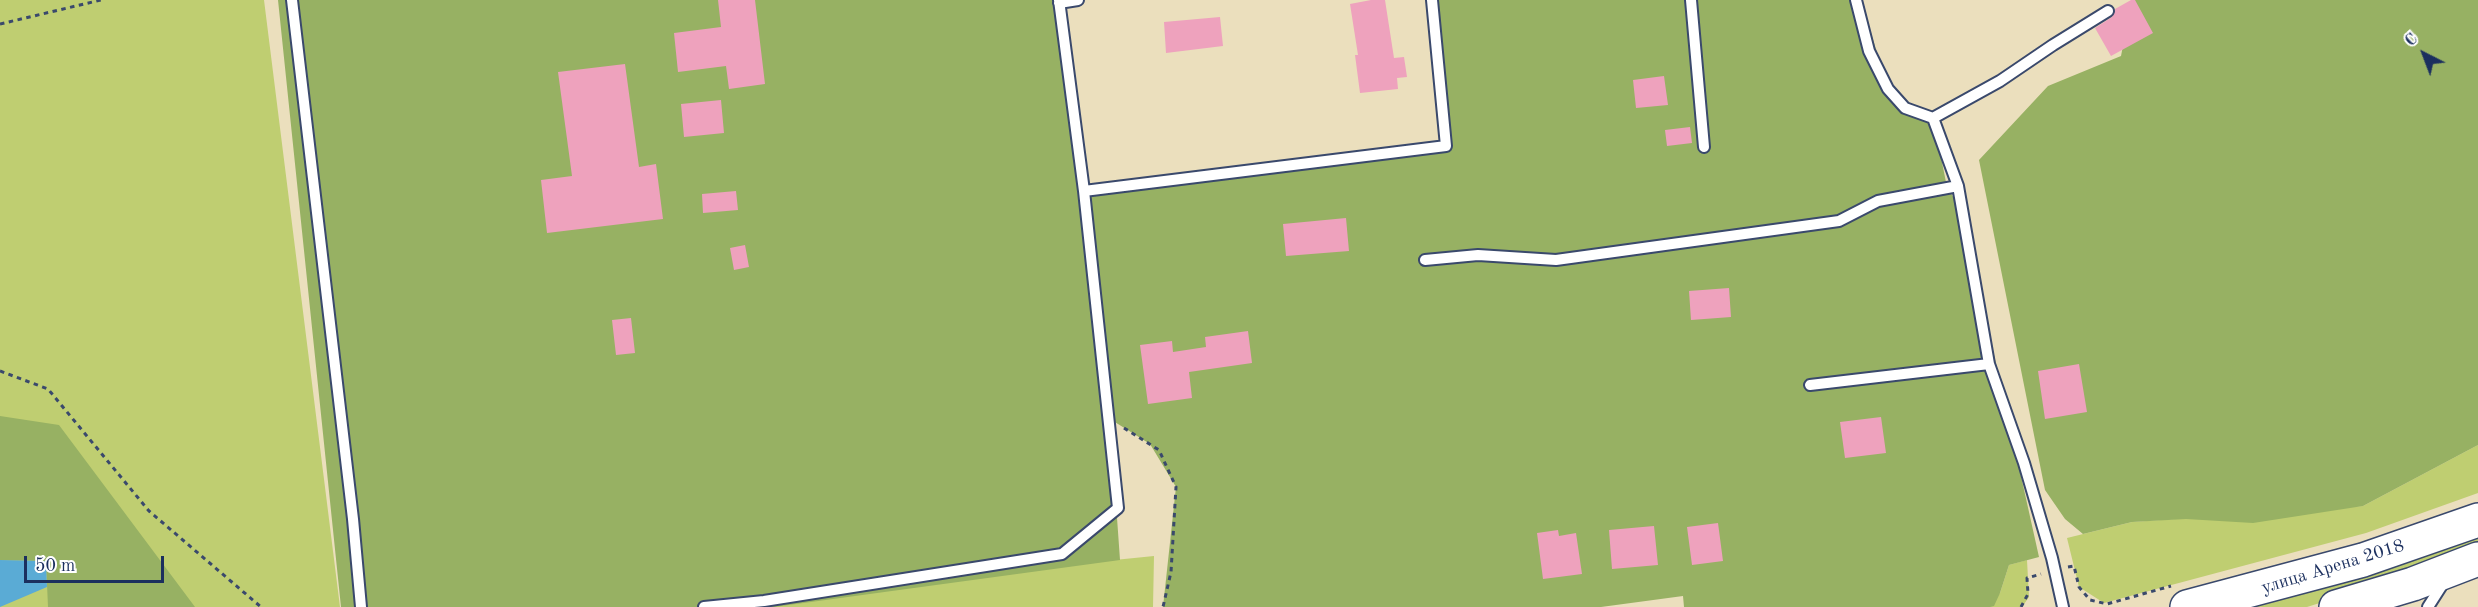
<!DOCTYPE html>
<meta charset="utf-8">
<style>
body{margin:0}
#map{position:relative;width:2478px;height:607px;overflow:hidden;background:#ebdfbd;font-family:"Old Standard TT",serif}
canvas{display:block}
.north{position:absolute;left:2394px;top:24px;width:60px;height:60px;-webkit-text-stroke:4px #fff;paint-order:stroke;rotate:318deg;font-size:16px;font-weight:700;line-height:24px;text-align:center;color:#1b2f5e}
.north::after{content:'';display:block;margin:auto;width:21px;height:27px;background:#1b2f5e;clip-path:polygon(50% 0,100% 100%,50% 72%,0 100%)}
.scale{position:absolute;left:24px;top:556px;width:140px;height:27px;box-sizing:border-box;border:3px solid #1b2f5e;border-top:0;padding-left:8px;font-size:18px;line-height:21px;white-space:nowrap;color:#1b2f5e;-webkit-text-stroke:4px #fff;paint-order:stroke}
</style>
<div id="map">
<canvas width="2478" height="607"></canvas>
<div class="north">С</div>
<div class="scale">50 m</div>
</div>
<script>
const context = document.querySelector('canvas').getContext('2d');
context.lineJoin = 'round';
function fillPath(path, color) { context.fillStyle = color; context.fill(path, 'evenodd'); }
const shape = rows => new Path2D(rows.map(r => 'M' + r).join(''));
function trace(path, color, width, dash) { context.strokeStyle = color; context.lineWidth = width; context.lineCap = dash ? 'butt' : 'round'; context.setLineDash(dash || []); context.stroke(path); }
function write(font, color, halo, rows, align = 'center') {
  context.font = font + ' "Old Standard TT",serif'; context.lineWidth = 6; context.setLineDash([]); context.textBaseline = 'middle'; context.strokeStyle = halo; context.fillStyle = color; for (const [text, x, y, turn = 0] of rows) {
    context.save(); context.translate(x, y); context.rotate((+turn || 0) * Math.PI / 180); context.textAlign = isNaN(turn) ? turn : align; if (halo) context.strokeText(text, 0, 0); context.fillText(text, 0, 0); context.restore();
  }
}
fillPath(shape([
 [0,0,264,0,340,607,0,607],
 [2478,445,2478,493,2366,533,2104,603,2079,587,2067,538,2132,522,2363,506],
 [2478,534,2478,553,2307,607,2237,607],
 [1154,556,1153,607,702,607,1065,565],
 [2027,560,2029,597,2022,607,1984,607,2000,593,2009,565]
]), '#bfce71');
fillPath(shape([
 [278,0,1059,0,1083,190,1445,146,1432,0,1861,0,1888,89,1933,118,1947,187,1962,211,2039,557,2009,565,2000,593,1994,606,1990,607,1684,607,1683,596,1601,607,1163,607,1176,487,1150,444,1110,419,1120,560,774,607,341,607],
 [2132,0,2478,0,2478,445,2363,506,2253,523,2186,519,2132,522,2083,534,2065,519,2045,490,1979,160,2048,86,2121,56],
 [0,416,59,425,195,607,48,607,46,561,0,560]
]), '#97b163');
fillPath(shape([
 [0,560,46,561,47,587,0,607]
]), '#5aabd5');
fillPath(shape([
 [718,0,755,0,765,84,729,89,726,66,678,72,674,33,721,27],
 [1371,0,1385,0,1394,58,1404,57,1407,77,1397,78,1398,89,1360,93,1355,55,1358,55,1350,4],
 [2131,0,2135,0,2153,33,2111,56,2095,28,2112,17,2115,9],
 [1220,17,1223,46,1166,53,1164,22],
 [625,64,639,167,656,164,663,219,547,233,541,180,572,176,558,72],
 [1664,76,1668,105,1636,108,1633,80],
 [721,100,724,133,684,137,681,104],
 [1690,127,1692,143,1667,146,1665,130],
 [736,191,738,210,703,213,702,194],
 [1346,218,1349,251,1286,256,1283,224],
 [745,245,749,267,734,270,730,248],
 [1729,288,1731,317,1691,320,1689,291],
 [631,318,635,353,616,355,612,320],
 [1248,331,1252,363,1189,372,1192,398,1148,404,1140,345,1172,341,1173,352,1206,347,1205,337],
 [2079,364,2087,412,2045,419,2038,371],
 [1881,417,1886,453,1845,458,1840,422],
 [1718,523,1723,561,1692,565,1687,527],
 [1654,526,1658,565,1612,569,1609,530],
 [1558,530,1559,536,1576,533,1582,574,1543,579,1537,533]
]), '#eea2bd');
const lane = shape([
 [292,0,353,519,361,607],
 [1691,0,1704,147],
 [1856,0,1869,51,1888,89,1905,108,1933,118,2000,81,2053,45,2108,11],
 [1059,3,1078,0],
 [1933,118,1958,186],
 [1084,191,1446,146,1432,0],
 [1425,260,1478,255,1556,260,1839,221,1878,201,1958,186,1989,364,2024,463,2052,558,2063,607],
 [1810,385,1989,364],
 [704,607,764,601,1062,554,1118,508,1084,191,1059,0],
 [2428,607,2444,582]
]);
const primary = shape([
 [2187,607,2363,560,2478,520],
 [2336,607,2413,584,2478,559]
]);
trace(lane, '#3a496c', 14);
trace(primary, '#3a496c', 36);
trace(shape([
 [0,24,101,0],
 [0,371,48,389,149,511,261,607],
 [1124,428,1159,450,1176,487,1171,572,1163,607],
 [2068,567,2074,566,2079,587,2090,600,2107,604,2171,586],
 [2021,607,2028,594,2027,578,2041,574]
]), '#3a496c', 3, [4.5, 4.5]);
trace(lane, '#fff', 10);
trace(primary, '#fff', 33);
write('18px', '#1b2f5e', '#fff', [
 ["улица Арена 2018",2333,567,-17]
]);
</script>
